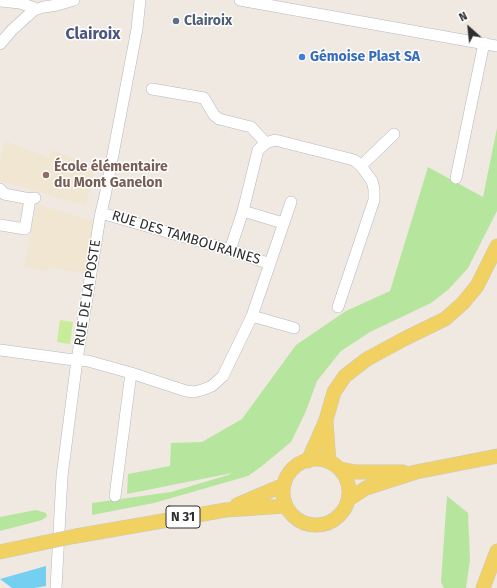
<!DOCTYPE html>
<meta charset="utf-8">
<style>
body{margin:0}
#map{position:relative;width:497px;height:588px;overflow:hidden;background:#efe9e1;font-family:"Fira Sans",sans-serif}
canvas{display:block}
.north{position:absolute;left:449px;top:8px;width:40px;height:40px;-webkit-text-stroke:3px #fff;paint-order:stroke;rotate:333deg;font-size:11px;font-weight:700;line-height:16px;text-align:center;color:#2e2e2e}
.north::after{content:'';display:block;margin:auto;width:14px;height:18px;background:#2e2e2e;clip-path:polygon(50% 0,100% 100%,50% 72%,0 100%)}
</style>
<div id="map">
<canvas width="497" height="588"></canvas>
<div class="north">N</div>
</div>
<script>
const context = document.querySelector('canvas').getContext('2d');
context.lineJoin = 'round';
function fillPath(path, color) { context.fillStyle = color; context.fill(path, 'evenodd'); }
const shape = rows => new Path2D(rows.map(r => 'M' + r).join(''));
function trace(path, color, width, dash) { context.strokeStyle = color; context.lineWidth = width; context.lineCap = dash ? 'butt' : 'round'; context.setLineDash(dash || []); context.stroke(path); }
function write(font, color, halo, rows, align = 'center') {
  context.font = font + ' "Fira Sans",sans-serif'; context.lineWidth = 3; context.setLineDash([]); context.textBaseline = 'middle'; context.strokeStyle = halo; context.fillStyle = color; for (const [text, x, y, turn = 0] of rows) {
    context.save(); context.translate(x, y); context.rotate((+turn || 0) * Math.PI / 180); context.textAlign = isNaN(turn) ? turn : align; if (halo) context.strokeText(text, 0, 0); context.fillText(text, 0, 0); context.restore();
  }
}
fillPath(shape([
 [5,141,49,158,51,150,76,159,85,161,84,166,94,168,86,205,77,203,0,181,0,161],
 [36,204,90,220,93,224,84,273,48,267,45,271,24,268]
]), '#f0e6d1');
fillPath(shape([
 [497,128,497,211,468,268,449,289,431,303,370,332,341,351,317,381,306,411,291,442,262,466,248,476,154,503,92,515,92,503,171,492,228,475,232,473,127,494,128,474,170,466,171,443,202,442,242,419,296,345,346,311,390,291,428,167,483,197],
 [447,496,468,513,470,560,466,588,444,588,441,582],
 [36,510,46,513,47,516,42,520,0,531,0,517]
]), '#b6e59e');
fillPath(shape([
 [60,320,73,322,70,344,57,342]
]), '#c9ec9a');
fillPath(shape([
 [46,566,46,586,34,588,12,588,0,579]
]), '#75cff0');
const minor = shape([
 [240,0,351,20,497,46],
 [0,1,20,3,32,7,34,10],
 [0,44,12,30,34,10,44,7,57,5,74,0],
 [152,89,204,98,214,115,219,119,251,127,266,143],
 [361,166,394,134],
 [456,178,484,43],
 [0,189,4,194,30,199,35,198],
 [243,211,283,223],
 [101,213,230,250,270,264],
 [0,225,25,229,30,199],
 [230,250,243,211,258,150,266,143,275,140,354,160,361,166,372,181,374,189,374,200,338,307],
 [252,316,294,328],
 [0,350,74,360,88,361,131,373,186,391,194,392,202,390,212,386,223,376,252,316,291,202],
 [115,496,131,373],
 [56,588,62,476,77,360,100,217,105,196,137,29,140,0]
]);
const major = shape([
 [326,422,329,462],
 '283 492a33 33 0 1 1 66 0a33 33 0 1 1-66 0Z',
 [308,461,326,420,334,392,345,376,367,359,406,338,445,319,463,303,477,286,497,246],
 [340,469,356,472,403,472],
 [349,499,366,488,416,472,497,456],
 [237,505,284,485],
 [76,536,226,510,286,506],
 [0,552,42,543],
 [483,588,497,551]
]);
trace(minor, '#b4b7c1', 12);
trace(major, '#c9c9c9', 15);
trace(minor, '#fff', 11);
trace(major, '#f2d163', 14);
const majorBridge = shape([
 [42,543,76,536]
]);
trace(majorBridge, '#c9c9c9', 15, []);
trace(majorBridge, '#f2d163', 14);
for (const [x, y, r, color] of [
 [176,21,4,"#5c6f8a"],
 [302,57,4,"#3f7fe0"],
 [46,175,4,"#8d6e63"]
]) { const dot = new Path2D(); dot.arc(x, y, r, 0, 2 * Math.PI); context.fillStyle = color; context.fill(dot); trace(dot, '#fff', 1.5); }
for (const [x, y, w] of [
 [183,517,34]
]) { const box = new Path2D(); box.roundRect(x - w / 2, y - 11, w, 22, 3); context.fillStyle = '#fff'; context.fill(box); trace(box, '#2e2e2e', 1); }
write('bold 13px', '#2e2e2e', null, [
 ["N 31",183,517]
]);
write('bold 14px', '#4e5e75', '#fff', [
 ["Clairoix",184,21]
], 'left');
write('bold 14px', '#366cbe', '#fff', [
 ["Gémoise Plast SA",310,57]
], 'left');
write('bold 14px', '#785e54', '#fff', [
 ["École élémentaire",54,167],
 ["du Mont Ganelon",54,183]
], 'left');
write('14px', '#2e2e2e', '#fff', [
 ["RUE DES TAMBOURAINES",186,238,17],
 ["RUE DE LA POSTE",88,293,-81]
]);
write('bold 16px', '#4d5680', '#fff', [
 ["Clairoix",93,35]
]);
</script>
